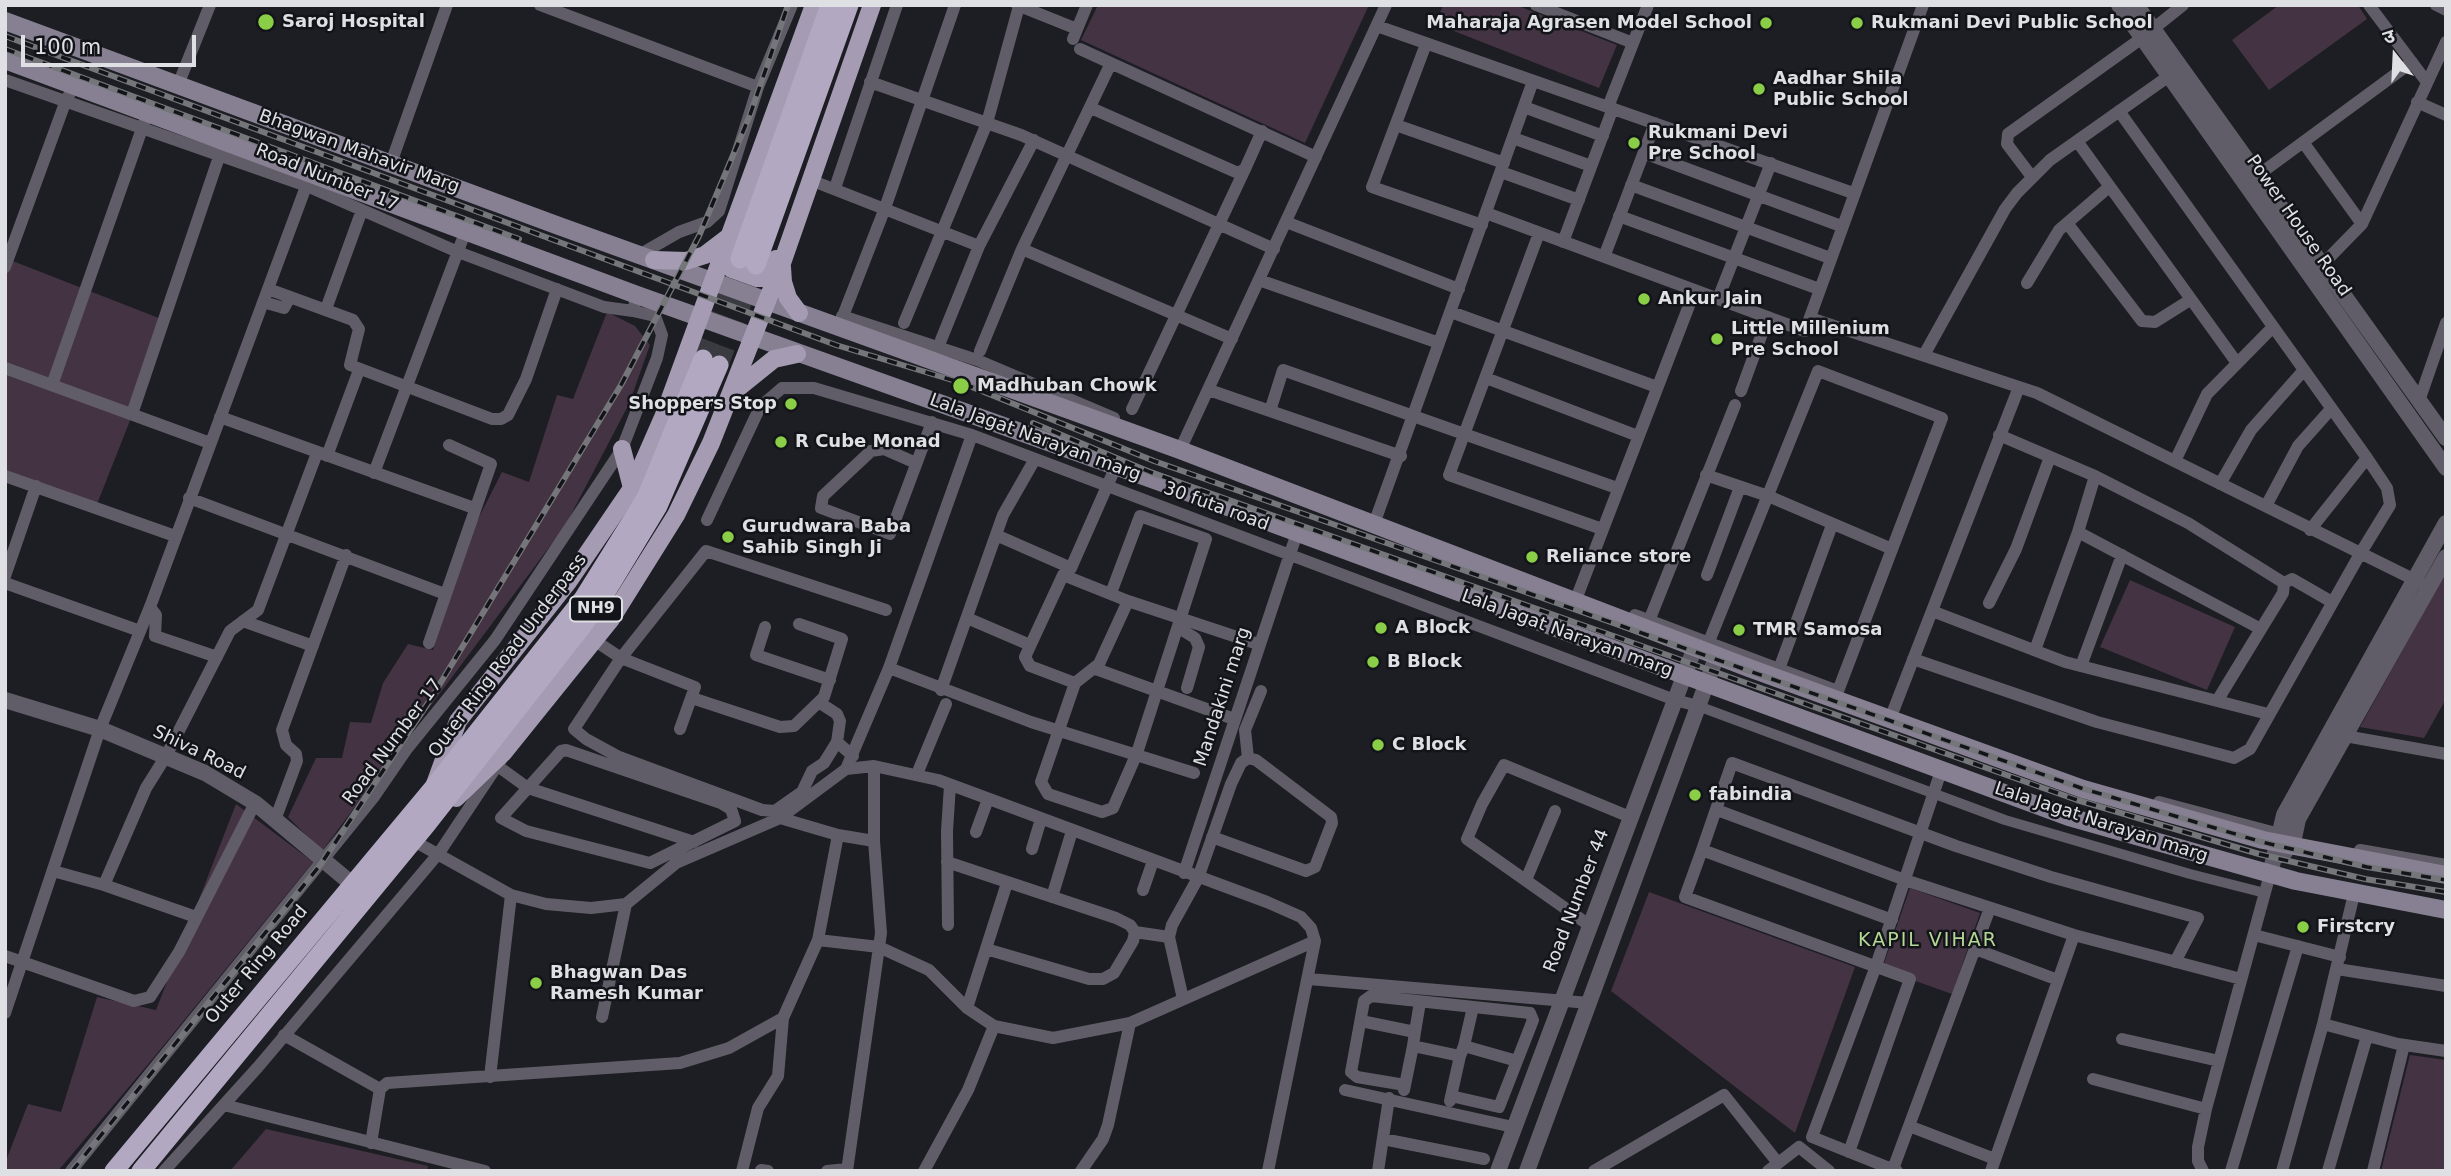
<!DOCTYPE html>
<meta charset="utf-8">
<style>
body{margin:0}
#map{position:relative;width:2451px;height:1176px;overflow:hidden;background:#1c1e23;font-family:"DejaVu Sans","Noto Sans Devanagari",sans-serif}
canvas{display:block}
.frame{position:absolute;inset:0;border:7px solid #dfe0e4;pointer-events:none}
.north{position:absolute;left:2360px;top:21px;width:70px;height:70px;-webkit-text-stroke:5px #131419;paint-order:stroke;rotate:342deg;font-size:19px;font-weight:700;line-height:28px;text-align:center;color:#dfe0e4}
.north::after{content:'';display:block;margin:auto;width:24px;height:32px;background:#dfe0e4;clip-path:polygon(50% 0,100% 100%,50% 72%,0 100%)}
.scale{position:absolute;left:21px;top:35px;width:175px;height:32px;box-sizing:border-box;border:4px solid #dfe0e4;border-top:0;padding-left:9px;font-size:21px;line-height:24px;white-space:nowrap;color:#dfe0e4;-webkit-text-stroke:5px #131419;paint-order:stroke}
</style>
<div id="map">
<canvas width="2451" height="1176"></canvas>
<div class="frame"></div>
<div class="north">उ</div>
<div class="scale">100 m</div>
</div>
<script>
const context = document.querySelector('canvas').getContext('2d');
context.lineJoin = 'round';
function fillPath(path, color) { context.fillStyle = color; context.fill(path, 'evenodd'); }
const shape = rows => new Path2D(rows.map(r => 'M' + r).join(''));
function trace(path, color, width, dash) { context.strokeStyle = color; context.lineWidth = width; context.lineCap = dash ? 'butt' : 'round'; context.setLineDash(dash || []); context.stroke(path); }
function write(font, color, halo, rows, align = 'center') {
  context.font = font + ' "DejaVu Sans",sans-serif'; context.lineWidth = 5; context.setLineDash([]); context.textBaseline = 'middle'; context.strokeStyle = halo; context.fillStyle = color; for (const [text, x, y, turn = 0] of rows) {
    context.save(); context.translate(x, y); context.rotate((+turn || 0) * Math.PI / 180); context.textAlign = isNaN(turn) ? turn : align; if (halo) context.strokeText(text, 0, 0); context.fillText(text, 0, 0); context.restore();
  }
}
fillPath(shape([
 [1098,5,1369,5,1305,143,1081,40],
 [1443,5,1516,5,1617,45,1599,88,1436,24],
 [2279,5,2358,5,2367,19,2269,90,2232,40],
 [5,258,169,322,97,504,5,470],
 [607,312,635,326,650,345,629,404,565,526,322,851,288,817,316,758,342,758,350,722,371,723,383,683,408,644,433,650,475,525,502,472,529,482,557,395,573,399],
 [2446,572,2446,699,2424,738,2360,727],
 [2130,580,2235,627,2207,690,2100,647],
 [236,804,313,862,155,1056,58,1171,5,1171,5,1163,28,1104,61,1112,97,997,156,1010],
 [1910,888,1980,913,1952,994,1882,969],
 [1649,892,1855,967,1795,1133,1611,991],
 [2410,1055,2446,1060,2446,1171,2381,1171],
 [266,1129,428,1166,427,1171,230,1171]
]), '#443342');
trace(shape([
 [703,359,736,272],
 [719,365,756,265]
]), '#393b40', 19, [19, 10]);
trace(shape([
 [1698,706,2005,820,2190,874,2265,893]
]), '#615d68', 10);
trace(shape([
 [540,5,758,87],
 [1017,5,1077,29],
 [1536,5,1633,43],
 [2369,5,2426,81],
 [2436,5,2446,10],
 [1377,26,1853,193],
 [2153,29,2183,5],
 [1073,39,1087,5],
 [1426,44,1372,187,1482,225],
 [1080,49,1316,157],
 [5,80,307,186,458,252,604,307,633,311],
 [870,82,1021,135,1274,249],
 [178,85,210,5],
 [2417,102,2446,115],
 [1524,107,1603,136],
 [1608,107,1648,5],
 [1091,108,1238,173,1245,169,1262,131],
 [1396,125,1504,163],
 [1513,138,1591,166],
 [2077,141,2237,363],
 [2303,142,2362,224],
 [1644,153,1841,226],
 [391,163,447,5],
 [1501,172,1579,200],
 [2257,176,2412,62],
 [2032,177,2007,144,2008,134,2142,38],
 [813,181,979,246],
 [1631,185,1830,258],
 [835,188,897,5],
 [1486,213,1805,331,1923,5],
 [1619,216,1819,289],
 [1286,222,1459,289],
 [2067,223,2142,321,2155,322,2190,300],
 [1539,233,1449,475,1602,529],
 [1563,242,1613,108],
 [1022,249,1232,339],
 [639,255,679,232,707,222,719,211,758,87,792,5],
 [1604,257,1655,123],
 [5,267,65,103,74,85],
 [2317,270,2362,224,2446,42],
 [1259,280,1439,343],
 [2027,283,2059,230,2109,187],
 [268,289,353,320,359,329,350,365,492,419,501,419,508,415,526,379,557,289],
 [1718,299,1771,163],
 [263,302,284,308,290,297],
 [326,309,362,210],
 [1451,312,1657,387],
 [842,316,977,360,1114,418],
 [1810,318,2037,393,2421,583],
 [841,321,885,208,955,5],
 [904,323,987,123,1019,6],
 [941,340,979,246,1034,140],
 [980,351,1022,249,1111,63],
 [1924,355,2005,209,2017,193,2050,160,2169,76],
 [5,368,210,443],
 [1486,378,1638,436],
 [52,385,144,123],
 [1209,390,1401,456],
 [1741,391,1768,317],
 [2419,401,2446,323],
 [1132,409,1245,169],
 [1270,411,1283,370,1617,488],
 [132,414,222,148],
 [220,417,474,508],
 [1999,435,2095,476,2188,523,2284,583],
 [1180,450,1386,5],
 [327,456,359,370],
 [2175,461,2207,394,2273,327],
 [916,463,884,449,871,451,823,496,821,508,890,534,932,422],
 [374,473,466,230],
 [1706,475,1768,496,1892,549],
 [5,476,175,536],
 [2220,484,2251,430,2304,370],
 [189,498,445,594],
 [2266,506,2298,446,2331,409],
 [707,520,760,407,782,388,814,388,972,435,1675,700,1698,706],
 [1374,524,1533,81],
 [2310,530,2367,458],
 [2078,532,2259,628],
 [996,535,1071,568],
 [1063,575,1128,601,1258,644],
 [1707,575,1740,487],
 [5,576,36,486],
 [5,583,140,631],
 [2284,583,2292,579,2332,602],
 [1111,593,1140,516,1206,539,1137,753,1113,808,1102,812,1048,794,1041,782,1075,683,1099,664,1128,601],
 [1578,594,1695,290],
 [1989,603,2016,549,2050,457],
 [150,607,156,615,155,636,217,657],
 [1932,611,2065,662,2268,714],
 [1635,615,1838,691],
 [967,618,1030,645],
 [243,621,313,646],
 [1647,626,1735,405],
 [765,627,756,655,830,680],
 [1179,628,1195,638,1199,647,1187,688],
 [594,640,621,658,695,687,680,729],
 [429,643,491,464,449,445],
 [1706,649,1818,371,1942,418,1838,691],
 [2035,650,2078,532,2095,476],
 [1913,659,2097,722,2234,758,2250,749,2360,554,2390,505,2387,488,2367,458,2119,111],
 [2081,666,2122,555],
 [889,668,1031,722,1194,773],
 [1096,669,1234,719],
 [1779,669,1832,525],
 [1075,683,1030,666,1025,657,1063,575,1071,568,1116,466],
 [941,690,1003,515,1035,459],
 [692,698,780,727,794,726,824,697,842,639,799,624],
 [2217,701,2283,593,2284,583],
 [820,703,837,714,840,721,837,742,853,756],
 [1890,719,2019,387],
 [2345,736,2446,754],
 [837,742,824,763,812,771,802,792,775,811,762,810,619,757,586,739,574,729,621,658,706,551,886,610],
 [566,750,721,803,731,809,735,821,650,863,526,831,501,818,561,751,566,750],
 [1248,758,1245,730,1261,691],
 [499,767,528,788,694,842],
 [846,769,889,668,972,435],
 [917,774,946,704],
 [2159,802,2287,836],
 [1717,810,1905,880,2074,935,2241,979],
 [780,818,838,835,874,841],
 [275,820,297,761,296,754,286,745,282,730,346,555],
 [976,832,988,799],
 [414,841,511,895,546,904,591,908,626,904,676,863,780,818,846,769,874,766,938,780,1267,902,1301,917,1311,928,1315,941,1268,1171],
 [1032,849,1041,819],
 [1702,850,1685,897,1910,979,1849,1152],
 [2360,850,2446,865],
 [947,862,1116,918,1130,925,1135,932,1133,941,1114,973,1103,979,1089,979,986,949],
 [53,871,104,885,196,917],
 [1184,873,1297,533],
 [1526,880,1555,811],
 [104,885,146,788,166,756,230,631,258,610,317,453],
 [1143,890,1153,861],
 [1052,897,1072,831],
 [1892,920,1702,850,1732,763,1956,846,2051,877,2198,918,2175,962],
 [948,925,947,831,950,785],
 [1589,925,1467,839,1482,804,1504,765,1630,817],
 [1135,932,1169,937],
 [2254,935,2340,957],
 [818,940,879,947,929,970,967,1008,994,1026,1053,1038,1130,1023,1315,941],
 [1975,949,2058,980],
 [5,956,134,1001,150,997,179,952,255,803],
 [2337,969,2446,986],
 [1309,979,1589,1003],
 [1183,999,1169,937,1172,925,1198,878,1231,784,1241,763,1248,758,1256,760,1331,817,1332,823,1315,867,1306,871,1212,837],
 [967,1008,1007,883],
 [5,1013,100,729,150,607,311,173],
 [602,1017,626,904],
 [1361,1021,1415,1032,1413,1046],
 [2323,1024,2398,1044,2446,1051],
 [1415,1032,1420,1002],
 [284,1035,380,1089],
 [2122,1039,2219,1061],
 [1464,1046,1473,1007],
 [1460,1056,1464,1046,1517,1061],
 [490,1077,511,895],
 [2093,1079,2206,1109],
 [1405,1085,1357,1077,1351,1072,1364,1001,1371,996,1530,1013,1533,1020,1499,1107,1451,1096],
 [1345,1090,1513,1127],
 [1404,1090,1413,1046,1460,1056,1450,1101],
 [224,1105,485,1171],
 [1909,1126,1995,1159],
 [1383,1139,1484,1159],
 [371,1143,380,1089,387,1083,680,1063,729,1048,783,1018,818,940,838,835],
 [1893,1169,1990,908],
 [761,1170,768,1171],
 [71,1171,373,798,406,750,495,640,622,449,657,358,662,335,655,316,633,311,637,295],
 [164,1171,258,1067,439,853,501,760],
 [742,1171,758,1108,778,1076,783,1018],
 [827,1171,847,1169],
 [847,1171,881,933,874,841,874,766],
 [924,1171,968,1090,994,1026],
 [1081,1171,1103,1139,1108,1125,1130,1023],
 [1378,1171,1389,1098],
 [1594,1171,1724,1095,1778,1163],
 [1768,1171,1799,1147,1829,1171],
 [1897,1171,1812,1137,1876,966,1941,771],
 [1991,1171,2074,935],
 [2203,1171,2198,1161,2198,1147,2206,1109,2270,874],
 [2231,1171,2298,946],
 [2282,1171,2323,1024,2354,894],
 [2328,1171,2367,1036],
 [2373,1171,2404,1045]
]), '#615d68', 12);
trace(shape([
 [2119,5,2446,468],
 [2136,5,2446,438],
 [5,700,100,729,205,773,255,803,352,884],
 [2283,855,2294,838,2298,819,2446,557],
 [2270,874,2284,815,2446,523],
 [1498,1171,1695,647],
 [1527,1171,1717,655]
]), '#615d68', 16);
trace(shape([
 [5,21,559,226,1180,450,1749,668,2083,789,2263,840,2446,875],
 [5,60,637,295,1160,482,2069,817,2296,881,2446,910]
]), '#878092', 18);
trace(shape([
 [729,246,732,269,757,278,765,278,776,259],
 [654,260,686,261,705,255,730,236],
 [782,267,783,282,788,298,799,313],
 [738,388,774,359,797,354],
 [622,449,632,488],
 [435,784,458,721,568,582,632,488,664,415,814,5],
 [456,798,503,753,611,619,676,515,711,443,782,263,872,5]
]), '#a59cb3', 18);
trace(shape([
 [740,259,830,5],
 [756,265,849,5],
 [114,1171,434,787,583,599,646,498,703,359],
 [141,1171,427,824,595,610,658,506,719,365]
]), '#b2a8c2', 19);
const rail = shape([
 [5,36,836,345,962,383,1154,461,2081,788,2262,842,2367,867,2446,880],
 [5,49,519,239],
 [1033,423,1150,472,2077,800,2259,854,2365,879,2446,892],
 [72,1171,321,864,432,697,621,385,699,236,750,115,788,5]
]);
trace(rail, '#74767a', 6);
trace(rail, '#131419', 3.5, [10]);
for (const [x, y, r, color] of [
 [266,22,9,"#8ace47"],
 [1766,23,7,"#8ace47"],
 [1857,23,7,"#8ace47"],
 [1759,89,7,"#8ace47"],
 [1634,143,7,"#8ace47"],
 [1644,299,7,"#8ace47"],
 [1717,339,7,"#8ace47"],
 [961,386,9,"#8ace47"],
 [791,404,7,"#8ace47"],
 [781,442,7,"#8ace47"],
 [728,537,7,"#8ace47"],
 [1532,557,7,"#8ace47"],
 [1381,628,7,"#8ace47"],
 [1739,630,7,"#8ace47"],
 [1373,662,7,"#8ace47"],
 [1378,745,7,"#8ace47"],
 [1695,795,7,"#8ace47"],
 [2303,927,7,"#8ace47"],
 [536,983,7,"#8ace47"]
]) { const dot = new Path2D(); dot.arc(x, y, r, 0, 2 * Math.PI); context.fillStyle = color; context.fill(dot); trace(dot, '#131419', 2.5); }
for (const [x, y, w] of [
 [596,609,52]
]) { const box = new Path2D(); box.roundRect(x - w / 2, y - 12.5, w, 25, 5); context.fillStyle = '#131419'; context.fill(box); trace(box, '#dfe0e4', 2); }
write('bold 16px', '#dfe0e4', null, [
 ["NH9",596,609]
]);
write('bold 18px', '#dfe0e4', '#131419', [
 ["Saroj Hospital",282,22],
 ["Maharaja Agrasen Model School",1752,23,"right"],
 ["Rukmani Devi Public School",1871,23],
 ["Aadhar Shila",1773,79],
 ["Public School",1773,100],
 ["Rukmani Devi",1648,133],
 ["Pre School",1648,154],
 ["Ankur Jain",1658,299],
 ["Little Millenium",1731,329],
 ["Pre School",1731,350],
 ["Madhuban Chowk",977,386],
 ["Shoppers Stop",777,404,"right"],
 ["R Cube Monad",795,442],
 ["Gurudwara Baba",742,527],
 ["Sahib Singh Ji",742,548],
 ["Reliance store",1546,557],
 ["A Block",1395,628],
 ["TMR Samosa",1753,630],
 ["B Block",1387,662],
 ["C Block",1392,745],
 ["fabindia",1709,795],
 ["Firstcry",2317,927],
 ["Bhagwan Das",550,973],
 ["Ramesh Kumar",550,994]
], 'left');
write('18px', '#dfe0e4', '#131419', [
 ["Bhagwan Mahavir Marg",359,152,20],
 ["Road Number 17",327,178,22],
 ["Power House Road",2298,226,55],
 ["Lala Jagat Narayan marg",1035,438,20],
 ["30 futa road",1216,507,20],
 ["Lala Jagat Narayan marg",1567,634,20],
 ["Outer Ring Road Underpass",508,656,-53],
 ["Mandakini marg",1223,697,-72],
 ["Road Number 17",393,742,-53],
 ["Shiva Road",199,753,26],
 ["Lala Jagat Narayan marg",2101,823,18],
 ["Road Number 44",1577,901,-69],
 ["Outer Ring Road",257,965,-50]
]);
context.letterSpacing = '2px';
write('19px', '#b2d894', '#131419', [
 ["KAPIL VIHAR",1928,941]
]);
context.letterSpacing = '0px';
</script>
